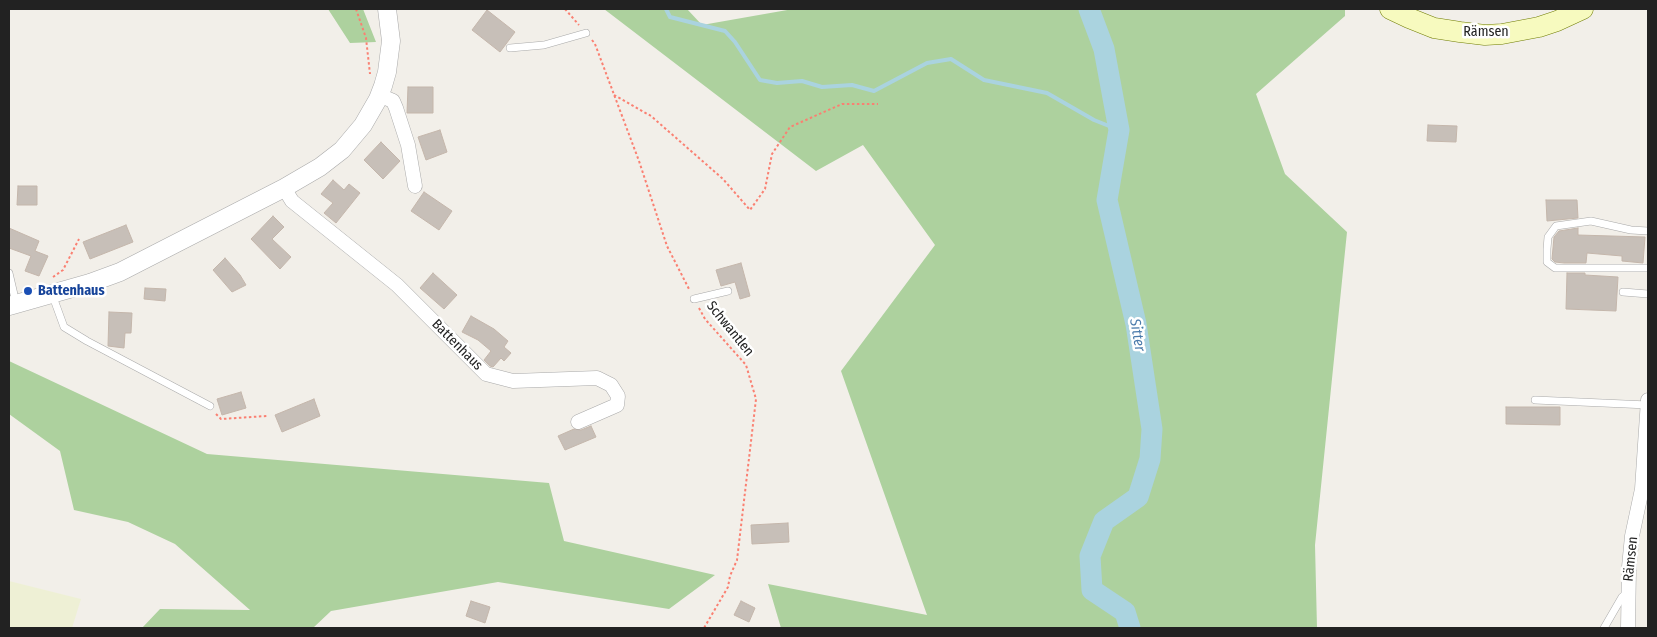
<!DOCTYPE html>
<meta charset="utf-8">
<style>
body{margin:0}
#map{position:relative;width:1657px;height:637px;overflow:hidden;background:#f2efe9;font-family:"Fira Sans Condensed",sans-serif}
canvas{display:block}
.frame{position:absolute;inset:0;border:10px solid #222;pointer-events:none}
</style>
<div id="map">
<canvas width="1657" height="637"></canvas>
<div class="frame"></div>
</div>
<script>
const context = document.querySelector('canvas').getContext('2d');
context.lineJoin = 'round';
function fillPath(path, color) { context.fillStyle = color; context.fill(path, 'evenodd'); }
const shape = rows => new Path2D(rows.map(r => 'M' + r).join(''));
function trace(path, color, width, dash) { context.strokeStyle = color; context.lineWidth = width; context.lineCap = dash ? 'butt' : 'round'; context.setLineDash(dash || []); context.stroke(path); }
function write(font, color, halo, rows, align = 'center') {
  context.font = font + ' "Fira Sans Condensed",sans-serif'; context.lineWidth = 5; context.setLineDash([]); context.textBaseline = 'middle'; context.strokeStyle = halo; context.fillStyle = color; for (const [text, x, y, turn = 0] of rows) {
    context.save(); context.translate(x, y); context.rotate((+turn || 0) * Math.PI / 180); context.textAlign = isNaN(turn) ? turn : align; if (halo) context.strokeText(text, 0, 0); context.fillText(text, 0, 0); context.restore();
  }
}
fillPath(shape([
 [9,581,81,599,72,628,9,628]
]), '#eef0d5');
fillPath(shape([
 [328,9,363,9,376,42,350,43],
 [604,9,687,9,702,25,793,9,1345,9,1345,16,1256,94,1285,174,1347,232,1315,545,1317,628,781,628,768,584,927,615,841,371,935,245,863,145,816,171],
 [9,361,207,454,549,483,564,541,715,575,669,609,498,582,331,611,313,628,142,628,160,609,250,610,175,544,128,522,74,510,60,451,9,414]
]), '#add19e');
trace(shape([
 [666,9,670,17,725,31,735,42,760,80,777,83,802,81,822,87,852,85,874,91,927,63,951,59,984,80,1047,93,1094,120,1119,130]
]), '#aad3df', 4);
trace(shape([
 [1089,9,1104,49,1119,130,1107,200,1136,324,1152,429,1150,459,1138,497,1104,521,1090,556,1092,590,1125,612,1130,628]
]), '#aad3df', 21);
const building = shape([
 [487,10,515,32,500,52,472,30,487,10],
 [408,87,433,87,433,113,407,113,408,87],
 [1428,125,1457,126,1456,142,1427,141,1428,125],
 [440,130,447,152,426,160,418,137,440,130],
 [381,142,400,161,383,179,364,160,381,142],
 [333,180,344,190,349,184,360,193,336,223,324,213,333,203,321,194,333,180],
 [18,186,37,186,37,205,17,205,18,186],
 [424,192,452,211,439,230,411,211,424,192],
 [1546,200,1577,200,1578,218,1547,221,1546,200],
 [273,216,284,227,272,239,291,257,280,269,251,239,273,216],
 [126,225,133,242,90,259,83,242,126,225],
 [9,228,39,241,35,251,48,256,39,276,25,271,31,256,9,248,9,228],
 [1578,228,1578,235,1645,237,1643,263,1622,261,1622,256,1587,253,1586,263,1564,263,1555,262,1552,259,1554,237,1559,231,1578,228],
 [225,258,240,275,246,285,232,292,213,270,225,258],
 [741,263,750,296,740,299,735,282,721,286,716,270,741,263],
 [433,273,457,295,444,309,420,288,433,273],
 [1567,273,1585,273,1585,275,1618,277,1616,311,1566,309,1567,273],
 [145,288,166,289,165,301,144,299,145,288],
 [109,312,132,313,131,333,125,333,124,348,108,346,109,312],
 [471,316,494,329,508,341,504,347,511,353,504,361,501,358,493,367,490,366,484,360,491,351,478,340,462,332,471,316],
 [241,392,246,408,222,415,217,399,241,392],
 [314,399,320,416,282,432,275,415,314,399],
 [1506,407,1560,407,1560,425,1506,424,1506,407],
 [591,426,596,437,565,450,558,436,574,429,581,430,591,426],
 [788,523,789,542,752,544,751,525,788,523],
 [471,601,490,607,485,623,466,616,471,601],
 [741,601,755,608,749,622,734,615,741,601]
]);
fillPath(building, '#c7bfb8');
trace(building, '#c4b6ab', 1);
const service = shape([
 [510,48,544,45,586,33],
 [1648,231,1631,230,1591,221,1556,226,1548,237,1547,249,1547,262,1555,268,1648,268],
 [9,273,16,303],
 [1623,292,1648,294],
 [52,294,64,327,87,341,210,406],
 [694,299,728,291],
 [1535,400,1648,405],
 [1604,628,1622,597,1627,593]
]);
const minor = shape([
 [379,95,393,101,396,108,408,145,415,186],
 [284,188,292,201,397,285,486,374,513,381,597,378,611,385,618,396,617,405,578,422],
 [1628,628,1629,567,1632,536,1642,489,1648,400]
]);
const tertiary = shape([
 [9,306,90,283,120,272,284,188,320,167,342,150,363,125,378,99,383,86,387,72,391,41,387,9]
]);
const secondary = shape([
 [1390,9,1409,18,1434,28,1460,32,1485,35,1502,34,1539,27,1557,21,1583,9]
]);
trace(service, '#a9a9a9', 8);
trace(minor, '#a9a9a9', 15);
trace(tertiary, '#a9a9a9', 19);
trace(secondary, '#707d05', 21);
trace(shape([
 [356,9,366,38,370,74],
 [565,9,579,25],
 [592,40,595,44,639,161,667,246,690,291],
 [614,95,651,116,723,179,750,210,765,189,772,154,790,127,842,104,878,104],
 [53,277,63,270,79,239],
 [699,308,705,319,746,365,756,399,737,560,730,576,728,587,704,628],
 [216,414,221,419,267,416]
]), '#fa8072', 2, [2.5, 2.5]);
trace(service, '#fff', 7);
trace(minor, '#fff', 14);
trace(tertiary, '#fff', 18);
trace(secondary, '#f7fabf', 20);
for (const [x, y, r, color] of [
 [28,291,5,"#1a4fb4"]
]) { const dot = new Path2D(); dot.arc(x, y, r, 0, 2 * Math.PI); context.fillStyle = color; context.fill(dot); trace(dot, '#fff', 2); }
write('14px', '#222', '#fff', [
 ["Rämsen",1486,32],
 ["Schwantlen",730,329,51],
 ["Battenhaus",457,345,45],
 ["Rämsen",1631,559,-84]
]);
write('bold 14px', '#164399', '#fff', [
 ["Battenhaus",38,291]
], 'left');
write('italic 15px', '#4a7aab', '#fff', [
 ["Sitter",1137,335,80]
]);
</script>
